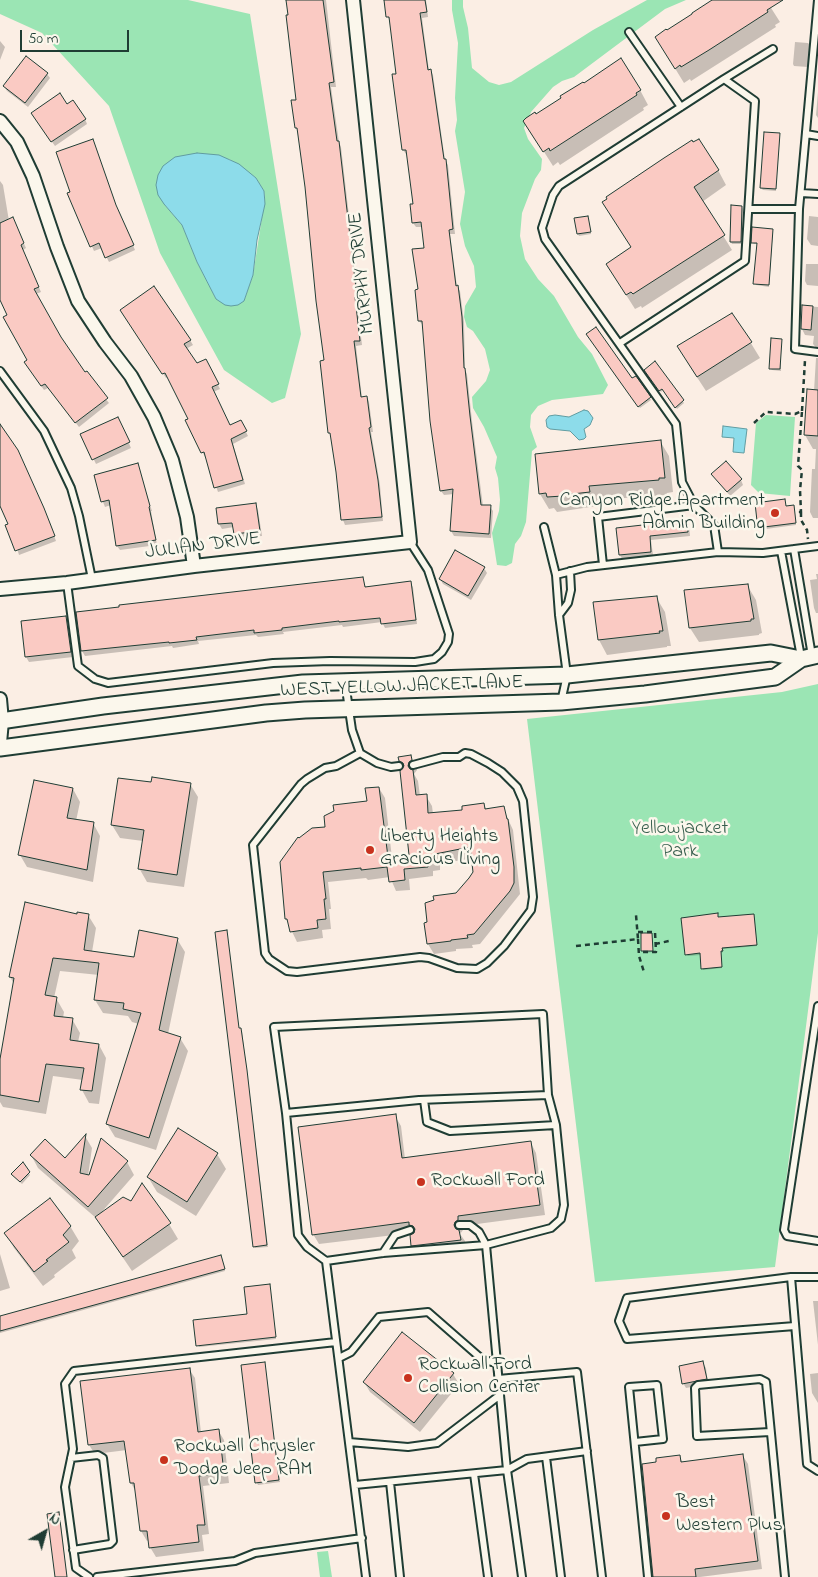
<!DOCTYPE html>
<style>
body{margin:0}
#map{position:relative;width:818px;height:1577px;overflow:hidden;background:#fbeee4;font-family:"Indie Flower",sans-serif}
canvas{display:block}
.north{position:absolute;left:20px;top:1507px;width:50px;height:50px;-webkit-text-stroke:4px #fbf7ec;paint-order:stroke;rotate:38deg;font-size:14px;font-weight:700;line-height:20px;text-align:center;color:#1f3d34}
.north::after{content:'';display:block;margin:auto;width:18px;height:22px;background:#1f3d34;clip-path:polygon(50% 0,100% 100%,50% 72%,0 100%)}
.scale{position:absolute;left:20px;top:30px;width:109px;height:22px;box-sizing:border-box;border:2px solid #1f3d34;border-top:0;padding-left:6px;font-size:15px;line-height:18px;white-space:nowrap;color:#1f3d34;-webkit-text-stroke:4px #fbf7ec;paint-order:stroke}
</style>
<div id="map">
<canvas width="818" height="1577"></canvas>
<div class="north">N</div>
<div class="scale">50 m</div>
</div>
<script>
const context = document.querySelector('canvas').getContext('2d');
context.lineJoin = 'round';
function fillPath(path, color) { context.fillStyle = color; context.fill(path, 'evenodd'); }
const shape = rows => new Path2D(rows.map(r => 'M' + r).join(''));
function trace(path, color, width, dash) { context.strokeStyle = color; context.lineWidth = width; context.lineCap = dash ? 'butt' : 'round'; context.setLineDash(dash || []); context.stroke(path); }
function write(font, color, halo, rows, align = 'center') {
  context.font = font + ' "Indie Flower",sans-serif'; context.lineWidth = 5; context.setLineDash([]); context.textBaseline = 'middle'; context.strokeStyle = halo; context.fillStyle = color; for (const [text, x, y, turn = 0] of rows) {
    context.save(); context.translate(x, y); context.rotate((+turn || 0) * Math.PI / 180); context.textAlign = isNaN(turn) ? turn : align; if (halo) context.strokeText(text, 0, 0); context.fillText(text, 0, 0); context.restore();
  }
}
fillPath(shape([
 [0,0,188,0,250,14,301,334,285,398,272,403,224,370,160,253,109,106,42,33,0,14],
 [229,159,256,178,264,191,265,198,253,275,244,301,216,299,197,262,182,225,164,204],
 [452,0,463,0,463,7,468,28,472,68,489,82,499,85,511,82,593,30,647,0,686,0,665,9,574,77,562,81,553,87,531,112,524,128,528,139,542,159,541,170,535,179,522,213,520,236,525,259,538,279,554,296,578,337,592,354,608,385,603,394,552,400,538,406,531,415,530,427,537,447,532,451,526,522,521,536,515,544,512,563,506,566,497,565,492,533,499,511,500,500,498,478,495,468,497,457,484,427,473,408,472,397,486,381,490,370,485,349,473,331,467,327,464,317,465,306,476,287,474,266,465,246,460,224,465,192,455,131,457,120,455,98,458,43,452,10],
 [766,415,795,417,790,496,759,493,751,485,756,423],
 [818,684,818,933,775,1267,595,1282,527,719,782,692],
 [328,1551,332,1577,320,1577,317,1552]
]), '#9be5b4');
const water = shape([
 [197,153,219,155,239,164,256,178,264,191,265,204,257,240,253,275,244,301,238,305,231,306,225,305,216,299,197,262,182,225,164,204,158,195,156,185,158,175,163,166,175,157,197,153],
 [584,410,588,411,593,418,590,425,584,429,586,437,584,439,579,440,570,431,550,429,547,427,546,420,549,416,555,415,569,417,584,410],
 [723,426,747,429,744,453,733,452,734,438,722,437,723,426]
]);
fillPath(water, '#8ddcea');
trace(water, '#619ca1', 1);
fillPath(shape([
 [287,0,326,0,336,87,331,87,339,142,341,147,359,302,357,302,362,345,356,346,362,398,367,397,369,402,373,432,371,432,380,485,383,521,345,525,343,520,338,472,332,437,329,432,325,361,306,187,299,132,296,128,297,101],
 [386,0,426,0,428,17,422,18,429,71,431,71,433,75,445,160,448,165,455,234,450,234,457,287,460,291,464,322,465,370,467,374,472,421,483,506,490,507,493,511,491,538,454,536,451,531,454,494,444,495,441,491,423,325,419,321,419,291,425,249,422,227,416,227,413,223,414,205,408,154,406,154,403,150,398,75,390,22,388,17],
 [717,0,766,0,780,22,775,25,776,27,691,81,690,79,684,83,665,52,667,32],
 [0,41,5,47,0,60],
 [795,42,808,43,810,45,808,67,794,66,793,64],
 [47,74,50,78,28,107,7,91,4,86],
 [583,85,640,90,648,105,643,108,644,110,560,165,558,162,553,166,534,136,536,115],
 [818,92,818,118,816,115],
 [35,118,85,119,87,124,55,146],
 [779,134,776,191,763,190,761,188],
 [718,170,726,185,702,202,732,250,642,308,641,306,635,309,616,279,632,248,612,217],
 [0,181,3,185,9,221,15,224,26,248,23,250,41,292,36,294,61,339,85,374,109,403,79,427,48,388,44,390,28,367,28,361,0,297],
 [69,194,118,211,135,250,109,262,102,248,94,251],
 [732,207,742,207,743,209,742,244,732,244,731,242],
 [809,216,818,217,818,246,811,245,807,239],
 [588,217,591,234,579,236,578,234],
 [773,230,769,287,756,285,758,244,754,244,752,242],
 [806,264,818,264,818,286,807,285,805,281],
 [803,306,818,307,818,350,813,344,814,336,805,335,802,329],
 [124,315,190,340,193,345,186,349,197,365,208,365,220,389,213,392,230,427,241,422,248,436,233,444,245,484,218,492,206,457,205,457,203,453,186,421,190,419,168,377,166,378],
 [741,327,760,358,706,391,687,362],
 [588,334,632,380,636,378,651,400,640,408],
 [781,340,781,371,772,370,770,368],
 [816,358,818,358,818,518,813,518,810,512,812,469,815,469,816,449,813,449,805,435,814,391],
 [655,362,684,403,677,409,663,390,661,392,645,370],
 [120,423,131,448,96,464,82,435],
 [0,432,46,514,56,541,19,555,10,524,0,503],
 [660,441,669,456,673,492,667,493,667,495,597,500,597,506,557,512,554,508,549,509,540,494],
 [137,464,152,511,151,511,157,545,120,550,117,546,111,505,105,507,103,502,95,476],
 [713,474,741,480,743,485,730,496],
 [256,505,258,510,262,536,238,538,234,527,222,529,219,524],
 [786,507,794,508,796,525,766,529,764,522,760,523,759,521],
 [687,522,689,526,690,536,651,540,653,555,622,559,620,555,617,529],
 [484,568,487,573,471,600,443,584,440,579],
 [816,574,818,574,818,613,816,613,814,608,810,580,817,579],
 [363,578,366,588,410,583,413,587,417,624,385,628,382,622,343,627,342,625,283,632,284,634,258,637,256,635,198,641,199,644,173,648,172,646,85,656,82,651,77,613],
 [747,585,756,600,762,633,759,634,759,635,699,642,690,628],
 [656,597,665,612,671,646,667,646,667,647,607,655,599,640],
 [66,617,68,622,73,657,29,662,26,657,22,622],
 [411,757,417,767,417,770,414,774,418,781,420,796,426,796,432,806,433,814,463,811,484,805,487,810,503,808,513,830,520,894,480,944,472,945,473,948,456,949,456,951,434,954,428,944,457,894,474,872,473,858,440,864,440,870,433,871,433,876,409,879,410,890,396,891,390,877,368,880,366,878,328,882,331,909,329,909,331,929,322,930,323,938,297,942,286,919,326,828,368,802,379,788,385,798,392,858,410,856,404,768,400,761],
 [119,779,152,784,190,784,198,797,184,887,147,882,139,868,143,841,120,838,112,825],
 [73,789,80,802,76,821,93,823,100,836,93,882,27,867,20,855],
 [717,914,718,918,754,915,757,946,723,949,723,952,721,953,722,968,703,970,701,955,688,956,686,954],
 [78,915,88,915,96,928,92,952,135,958,177,939,185,952,168,1034,180,1038,188,1051,156,1150,115,1137,107,1124,139,1024,132,1022,128,1016,103,1013,95,1000,99,975,60,971,54,998,56,998,64,1012,63,1018,72,1019,80,1033,78,1042,99,1045,106,1058,99,1104,89,1103,82,1090,83,1080,53,1076,46,1114,3,1107,0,1102,0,1066,14,984,10,977],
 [651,934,653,952,644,953,643,951],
 [239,1029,242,1031,268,1247,255,1248,254,1246],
 [395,1116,401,1126,405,1159,531,1143,536,1153,545,1215,462,1226,463,1230,460,1234,465,1241,466,1250,418,1255,413,1245,419,1232,319,1244,313,1234],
 [178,1129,217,1154,226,1169,196,1216,157,1192,148,1177],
 [85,1136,92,1148,88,1176,127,1162,134,1175,100,1214,169,1224,178,1239,132,1271,96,1218,38,1168,31,1155,65,1160],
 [23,1164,30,1175,22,1184,14,1176],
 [70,1226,79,1241,72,1250,76,1258,54,1275,55,1277,43,1286,14,1248,6,1234],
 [0,1254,10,1288,0,1291],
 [222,1258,225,1271,0,1333,0,1318],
 [270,1287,276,1339,199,1347,198,1345,248,1315],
 [813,1301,818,1301,818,1345],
 [264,1363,280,1482,258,1485,257,1483],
 [703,1363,706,1368,708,1384,686,1388,683,1383],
 [189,1369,195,1378,201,1433,218,1430,224,1440,229,1483,203,1486,209,1534,202,1535,204,1551,156,1557,150,1547,149,1540,147,1541,141,1531,136,1492,131,1483,127,1450,95,1454,89,1445],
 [818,1373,818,1403,812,1393,810,1374],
 [453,1374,459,1384,420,1432,370,1392,364,1382],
 [679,1456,683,1463,743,1456,748,1464,762,1569,700,1577,655,1577,658,1463],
 [59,1514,60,1516,67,1577,56,1577]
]), '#0003');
const building = shape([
 [286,0,323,0,334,82,329,83,337,141,339,141,357,297,355,297,360,341,354,341,361,397,367,396,371,427,369,428,378,480,382,517,341,520,336,472,330,433,328,433,320,361,324,360,316,301,305,187,297,128,295,128,291,100,296,100,286,15,288,15,286,0],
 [384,0,425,0,427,12,420,13,428,70,431,69,444,159,446,159,453,229,449,230,456,286,458,285,462,317,464,368,465,368,470,416,481,505,491,505,489,534,450,531,453,489,440,491,430,421,422,321,418,321,415,290,418,289,412,249,424,248,421,222,412,223,410,204,413,204,406,150,402,150,392,74,396,74,389,17,386,17,384,0],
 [712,0,783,0,767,10,768,12,709,50,681,67,680,65,675,69,655,37,666,29,667,30,692,14,692,13,712,0],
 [26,56,48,73,25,103,3,86,26,56],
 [621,58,641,90,636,93,637,95,550,151,549,148,543,152,523,121,526,118,535,112,536,114,561,98,560,96,583,82,584,83,621,58],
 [60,93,67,104,73,100,86,119,51,142,31,113,60,93],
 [764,132,780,133,776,189,760,188,764,132],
 [93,139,116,205,134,245,105,258,99,243,90,247,67,193,70,192,56,152,93,139],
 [699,139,719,170,694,187,725,235,633,294,631,292,626,295,606,264,631,247,602,202,607,199,606,197,664,158,692,140,693,142,699,139],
 [731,205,742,206,741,242,730,242,731,205],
 [588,216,591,232,577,234,574,218,588,216],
 [13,217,24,243,21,245,39,287,34,289,61,337,85,372,87,371,108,398,75,423,45,384,41,386,24,362,27,360,3,317,7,315,0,300,0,223,13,217],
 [752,227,773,229,769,285,753,284,757,243,751,243,752,227],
 [154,286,191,340,184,344,197,363,206,359,219,384,212,387,230,425,241,420,247,431,231,439,243,480,214,488,204,452,201,453,185,420,188,419,165,373,162,374,120,310,154,286],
 [802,305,813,306,811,330,801,329,802,305],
 [732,313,752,342,697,377,677,346,732,313],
 [596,327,632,378,636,376,651,397,638,407,586,334,596,327],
 [771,338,782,339,780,369,769,369,771,338],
 [655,361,684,400,675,408,662,389,659,391,644,370,655,361],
 [807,389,818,390,818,436,804,435,807,389],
 [118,417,130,442,92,460,80,434,118,417],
 [0,424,18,450,44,508,55,536,15,551,5,525,8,524,0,506,0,424],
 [661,440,665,478,659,478,659,480,589,486,590,492,563,495,563,496,547,497,546,493,539,494,535,454,661,440],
 [726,461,742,479,727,492,711,474,726,461],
 [138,463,150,506,149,507,156,540,116,546,109,500,101,502,94,475,138,463],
 [785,499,786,506,794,505,796,523,764,527,763,520,757,521,755,503,785,499],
 [256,503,260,531,234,534,232,523,218,524,216,508,256,503],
 [687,520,688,532,650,536,651,552,619,555,616,528,687,520],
 [455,550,485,567,468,596,439,579,455,550],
 [363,577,365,587,411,581,416,620,381,624,380,618,339,622,339,621,282,628,282,630,254,633,254,630,196,637,197,640,169,643,169,642,81,651,76,612,119,607,119,605,363,577],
 [748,584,754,619,751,619,751,621,689,628,684,590,748,584],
 [657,596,663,631,659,631,660,633,598,640,593,602,657,596],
 [66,616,71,652,25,657,21,621,66,616],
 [411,755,412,760,409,762,408,766,410,769,413,770,416,795,427,794,428,813,462,810,462,806,484,803,485,809,504,806,507,819,508,819,514,867,514,883,510,891,474,934,467,935,468,938,451,940,451,941,427,944,424,923,427,922,425,903,434,900,433,896,456,893,469,878,473,872,470,847,435,854,435,860,428,861,428,867,404,869,405,880,389,882,387,867,361,870,361,868,323,872,326,899,324,899,326,919,317,920,318,928,290,932,287,919,285,919,280,862,298,837,299,838,312,828,325,827,324,816,334,811,333,805,367,801,365,788,379,787,388,857,409,855,400,771,404,766,403,763,399,761,398,757,411,755],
 [152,777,191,783,177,875,138,869,144,830,111,825,118,778,151,782,152,777],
 [34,780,73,788,67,818,94,822,87,870,18,855,34,780],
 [25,902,77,914,77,912,89,914,84,950,134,957,139,930,178,938,159,1030,181,1037,149,1138,106,1124,141,1013,123,1009,124,1003,94,1000,99,963,53,958,45,995,57,997,54,1016,73,1018,70,1040,99,1044,92,1091,80,1090,84,1068,46,1064,39,1102,0,1095,0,1059,14,978,9,977,25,902],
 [718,913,718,917,754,914,757,945,722,948,723,951,721,951,722,967,701,969,700,953,685,955,681,918,718,913],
 [227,930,239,1028,241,1028,247,1070,267,1245,253,1247,215,932,227,930],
 [641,933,652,933,653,951,641,951,641,933],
 [396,1114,402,1158,531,1141,540,1205,458,1216,458,1220,455,1222,454,1225,456,1229,459,1230,461,1240,428,1244,411,1246,410,1235,414,1233,415,1229,413,1226,409,1225,409,1222,312,1235,298,1127,396,1114],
 [178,1128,218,1153,187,1202,147,1177,178,1128],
 [86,1134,80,1173,89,1175,101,1138,128,1161,88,1207,30,1155,45,1139,65,1158,86,1134],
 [23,1162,30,1172,20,1182,11,1174,23,1162],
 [142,1183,171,1223,123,1257,95,1217,123,1197,131,1201,142,1183],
 [50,1198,71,1226,63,1235,69,1242,46,1260,48,1261,34,1272,4,1233,50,1198],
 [221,1255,225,1269,0,1331,0,1316,221,1255],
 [270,1284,276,1337,196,1346,193,1320,247,1314,244,1287,270,1284],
 [402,1332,454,1373,414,1423,363,1382,402,1332],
 [703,1361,707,1379,682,1384,679,1366,703,1361],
 [265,1362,279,1480,255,1483,241,1365,265,1362],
 [190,1368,198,1432,219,1429,224,1473,199,1476,205,1525,197,1525,199,1542,149,1548,147,1531,140,1531,134,1483,130,1483,124,1441,88,1445,80,1381,190,1368],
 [743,1454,758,1561,695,1569,696,1577,653,1577,642,1464,656,1462,656,1458,680,1455,681,1462,743,1454],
 [59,1512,67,1577,55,1577,47,1514,59,1512]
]);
fillPath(building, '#facac3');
trace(building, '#1f3d34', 1);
const service = shape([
 [818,0,799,209,795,349,818,352],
 [629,32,681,107],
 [724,79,773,49],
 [806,134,818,136],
 [801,193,818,194],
 [749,209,799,209],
 [620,343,745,261,755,101,724,79,559,186,553,195,542,228,545,239,676,424,682,482,694,505,714,525,718,552],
 [0,371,44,431,61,467,71,488,79,516,92,579],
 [544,527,556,575,559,615,567,675,561,702],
 [794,549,812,656],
 [781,551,801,657],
 [603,565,598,517,694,505],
 [556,575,587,567,718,552,763,553,818,546],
 [67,583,78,666,95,679,108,683,273,663,330,661,415,662,434,659,442,652,448,642,449,634,428,570,410,542],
 [559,615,568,603,571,590,570,571],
 [345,682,352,730,360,753,377,763,391,767,399,766],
 [360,753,336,766,325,768,307,779,301,784,253,845,265,953,269,959,287,971,297,972,420,957,429,958,457,968,477,969,487,963,504,946,531,910,533,897,523,801,517,787,502,772,488,763,471,754,465,753,459,757,443,757,413,765],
 [818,1006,784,1230,787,1236,818,1241],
 [424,1100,427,1122,450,1131,556,1125],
 [286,1113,274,1027,543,1014,548,1095],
 [383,1253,395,1235,410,1230],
 [326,1261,307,1247,298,1235,286,1113,419,1100,548,1095,556,1125,564,1205,561,1219,551,1228,486,1245,479,1232,470,1225,459,1225],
 [791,1277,627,1298,619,1321,627,1339,795,1326],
 [818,1277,791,1277,807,1464,818,1471],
 [339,1358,351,1352,379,1317,428,1312,483,1360,497,1363],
 [498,1379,577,1372,602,1577],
 [770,1432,697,1436,695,1388,698,1385,760,1379,766,1382,785,1577],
 [349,1442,408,1447,437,1443,500,1395],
 [635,1442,663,1439,657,1385,629,1387,648,1577],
 [546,1457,561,1577],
 [71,1458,98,1455,103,1458,113,1541,110,1544,73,1550],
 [474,1474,488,1577],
 [390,1482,400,1577],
 [355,1485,507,1470,527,1459,587,1451],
 [89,1577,76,1568,65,1487,73,1449,65,1384,74,1371,336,1342],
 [97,1577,235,1561,255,1553,362,1538],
 [366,1577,326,1261,383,1253,486,1245,507,1470,522,1577]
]);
const minor = shape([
 [0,121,17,142,33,176,57,247,78,301,105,342,131,376,154,417,172,460,187,517,194,566],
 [0,589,67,583,194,566,410,542,353,0],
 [0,699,2,721,0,743]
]);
const tertiary = shape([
 [0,721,103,706,303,683,567,675,771,653,801,659,818,655],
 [0,748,266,713,305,710,561,702,645,694,775,677,801,659]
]);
trace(service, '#1f3d34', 10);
trace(minor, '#1f3d34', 16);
trace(tertiary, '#1f3d34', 19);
trace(shape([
 [802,411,805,360],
 [754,423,766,412,795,414,802,411,798,466,802,470,800,490,801,512,797,512],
 [801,512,801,520,807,530,808,539],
 [638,932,655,932,656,952,639,952],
 [638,939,639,956,644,972],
 [655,944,669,941],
 [576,946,638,939,636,915]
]), '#1f3d34', 2.5, [5, 4]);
trace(service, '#fbf7ec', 6);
trace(minor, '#fbf7ec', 12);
trace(tertiary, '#fbf7ec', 15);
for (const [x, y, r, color] of [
 [775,513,5,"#c8321e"],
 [370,850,5,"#c8321e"],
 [421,1182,5,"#c8321e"],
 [408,1378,5,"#c8321e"],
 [164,1460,5,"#c8321e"],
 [666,1516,5,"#c8321e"]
]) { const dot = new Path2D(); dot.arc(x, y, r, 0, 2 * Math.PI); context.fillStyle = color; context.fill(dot); trace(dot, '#fbf7ec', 2); }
write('20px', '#1f3d34', '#fbf7ec', [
 ["MURPHY DRIVE",363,273,-96],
 ["JULIAN DRIVE",203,547,-7],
 ["WEST YELLOW JACKET LANE",402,688,-2]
]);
write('20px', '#1f3d34', '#fbf7ec', [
 ["Canyon Ridge Apartment",765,502,"right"],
 ["Admin Building",765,525,"right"],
 ["Liberty Heights",380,838],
 ["Gracious Living",380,861],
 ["Rockwall Ford",431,1182],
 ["Rockwall Ford",418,1366],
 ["Collision Center",418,1389],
 ["Rockwall Chrysler",174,1448],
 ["Dodge Jeep RAM",174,1471],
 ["Best",676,1504],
 ["Western Plus",676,1527]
], 'left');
write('20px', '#385f4e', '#fbf7ec', [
 ["Yellowjacket",680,830],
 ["Park",680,853]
]);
</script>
